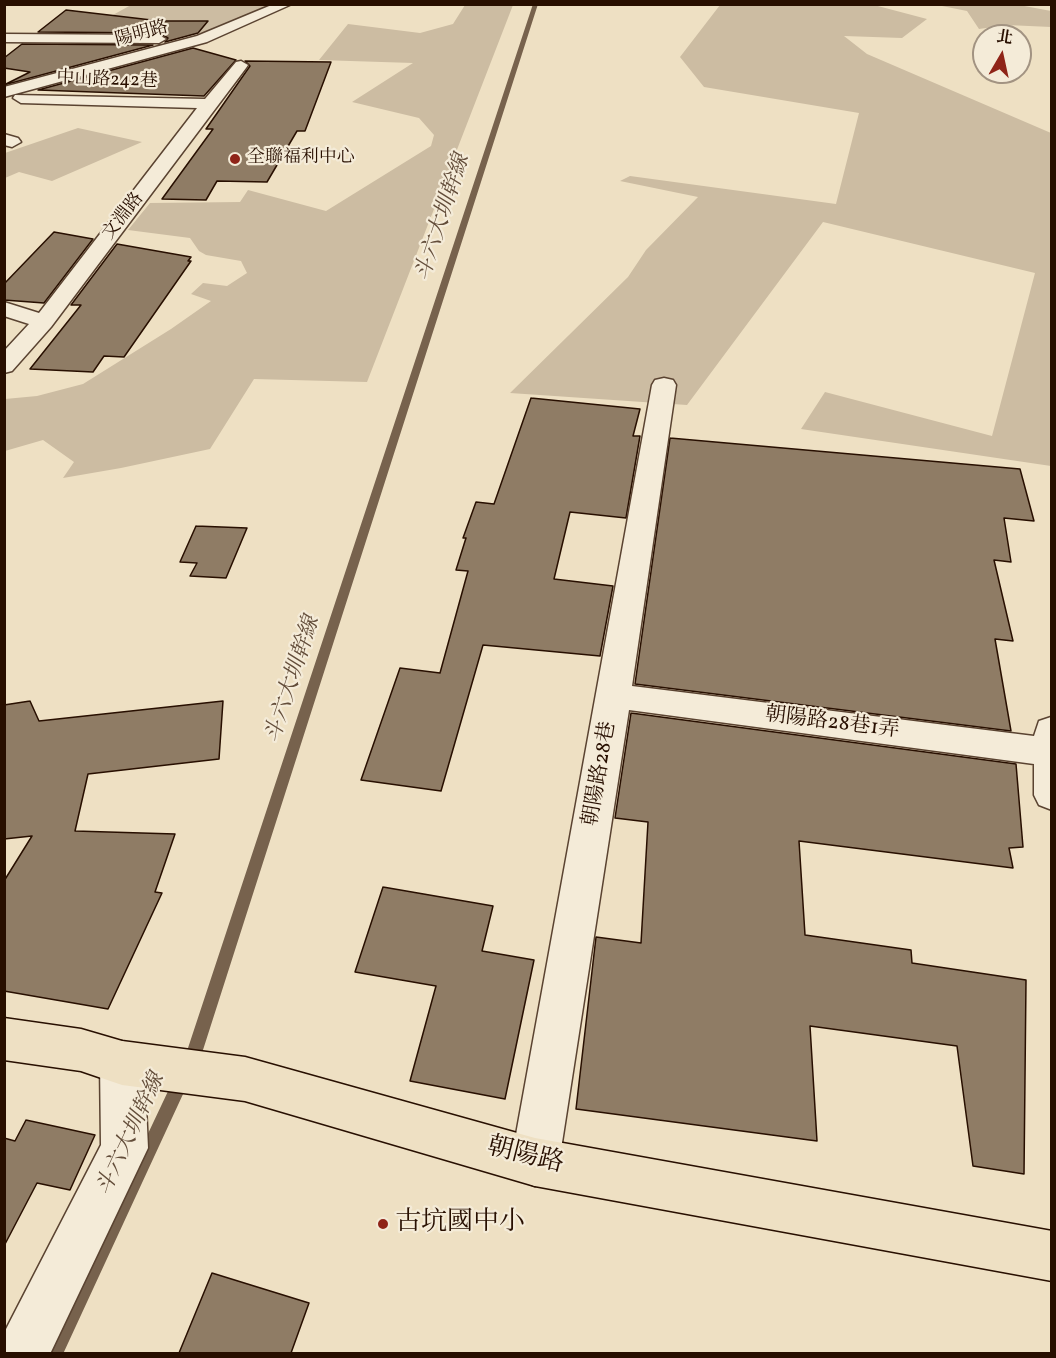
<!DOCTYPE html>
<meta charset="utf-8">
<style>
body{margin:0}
#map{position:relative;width:1056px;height:1358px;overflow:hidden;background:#eee0c3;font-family:Vollkorn,"Noto Serif TC",serif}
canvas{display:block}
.frame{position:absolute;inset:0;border:6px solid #280f00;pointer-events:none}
.north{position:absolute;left:972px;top:24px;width:60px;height:60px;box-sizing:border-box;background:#f4ebd8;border:2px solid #a29382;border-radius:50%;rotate:9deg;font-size:16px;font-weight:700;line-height:24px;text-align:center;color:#280f00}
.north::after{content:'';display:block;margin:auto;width:21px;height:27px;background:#8f2418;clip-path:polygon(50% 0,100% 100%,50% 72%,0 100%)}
</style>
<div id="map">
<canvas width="1056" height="1358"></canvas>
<div class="frame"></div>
<div class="north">北</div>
</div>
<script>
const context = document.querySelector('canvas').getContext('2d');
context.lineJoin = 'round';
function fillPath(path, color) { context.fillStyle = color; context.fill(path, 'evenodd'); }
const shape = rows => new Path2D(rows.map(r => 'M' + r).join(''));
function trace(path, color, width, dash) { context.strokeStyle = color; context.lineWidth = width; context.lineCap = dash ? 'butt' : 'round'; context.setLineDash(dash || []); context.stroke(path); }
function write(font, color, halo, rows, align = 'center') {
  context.font = font + ' Vollkorn,"Noto Serif TC",serif'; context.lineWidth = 4.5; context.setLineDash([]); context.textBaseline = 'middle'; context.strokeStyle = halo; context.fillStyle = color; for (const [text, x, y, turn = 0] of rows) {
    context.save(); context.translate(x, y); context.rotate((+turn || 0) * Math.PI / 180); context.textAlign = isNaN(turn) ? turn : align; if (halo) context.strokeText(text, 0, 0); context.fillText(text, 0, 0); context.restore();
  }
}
fillPath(shape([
 [131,5,273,5,204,33,170,32,148,19,111,16],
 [465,5,513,5,367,382,254,379,210,449,121,468,63,478,74,462,43,440,5,451,5,399,37,396,83,384,171,329,211,301,191,294,203,283,227,286,247,273,241,261,206,255,199,251,190,238,128,230,150,203,240,202,248,190,326,211,431,146,434,135,419,118,352,102,413,63,319,60,348,24,420,33,453,24],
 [720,5,874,5,927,19,902,38,844,36,867,54,1051,133,1051,466,801,429,825,392,992,436,1035,273,823,222,687,405,510,393,628,277,646,250,698,197,620,181,630,176,836,204,859,113,704,87,680,57],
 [937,5,1019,5,1051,11,1051,27,1007,25,979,29,967,11],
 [78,128,142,142,52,181,19,172,5,178,5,153]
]), '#ccbca2');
fillPath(shape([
 [533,4,538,4,202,1053,63,1354,44,1354,187,1051,533,4]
]), '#77624d');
const building = shape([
 [66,10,160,21,208,21,198,33,165,42,168,38,159,33,38,32,66,10],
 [22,44,153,45,4,85,30,72,4,68,4,58,22,44],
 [193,48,236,60,204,96,38,90,193,48],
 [245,61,331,62,305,131,297,131,267,182,217,181,206,200,162,199,213,129,206,129,250,66,245,61],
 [54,232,93,239,44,303,4,300,4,284,54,232],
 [117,244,191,257,188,261,191,261,124,357,104,356,93,372,30,369,81,305,71,305,117,244],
 [531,398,640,409,633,436,640,436,626,518,570,512,554,579,613,586,600,656,483,645,441,791,361,780,400,668,440,673,468,571,456,570,466,538,463,538,476,502,494,504,531,398],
 [670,438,1020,469,1034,521,1004,518,1011,562,994,560,1013,641,995,639,1011,731,635,684,670,438],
 [196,526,247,528,226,578,190,576,197,563,180,562,196,526],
 [30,701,39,721,223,701,219,759,88,774,75,831,175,834,155,892,162,893,108,1009,4,991,4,881,32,836,4,839,4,705,30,701],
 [631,713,1016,764,1023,847,1009,848,1013,868,799,841,805,935,911,950,912,963,1026,980,1024,1174,973,1166,957,1046,810,1026,817,1141,576,1109,596,937,641,943,648,822,615,818,631,713],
 [383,887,493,906,482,951,534,960,505,1099,410,1081,436,986,355,972,383,887],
 [26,1120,95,1135,70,1190,37,1183,4,1246,4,1138,15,1141,26,1120],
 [212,1273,309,1303,291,1353,179,1353,212,1273]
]);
fillPath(building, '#8f7c65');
trace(building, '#280f00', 1.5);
const minor = shape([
 [274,4,292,4,207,42,4,97,4,87,197,36,274,4],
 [4,34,159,35,166,39,159,43,4,42,4,34],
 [241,61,248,65,246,68,51,327,12,371,4,373,4,351,29,324,4,316,4,302,39,313,197,108,21,103,13,98,15,95,205,99,236,62,241,61],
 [4,134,18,138,21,142,12,147,4,145,4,134],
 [664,378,673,380,676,385,632,686,1034,736,1039,721,1051,717,1052,810,1039,805,1034,795,1034,764,629,710,559,1162,552,1179,535,1186,518,1179,511,1162,652,385,655,380,664,378],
 [122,1041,138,1048,144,1063,148,1148,50,1354,4,1354,4,1333,101,1145,100,1063,106,1048,122,1041]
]);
const major = shape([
 [4,1018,81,1029,122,1041,245,1057,535,1138,1052,1231,1052,1281,535,1186,245,1101,122,1085,81,1071,4,1060,4,1018]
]);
trace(minor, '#5a4331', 3);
trace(major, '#280f00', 3);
fillPath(minor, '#f4ebd8');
fillPath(major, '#eee0c3');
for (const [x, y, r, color] of [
 [235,159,6,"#8f2418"],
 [383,1224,6,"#8f2418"]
]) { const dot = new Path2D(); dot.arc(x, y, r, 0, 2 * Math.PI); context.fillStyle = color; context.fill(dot); trace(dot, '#f4ebd8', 2); }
write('18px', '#280f00', '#f4ebd8', [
 ["陽明路",142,35,-15],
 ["中山路242巷",107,81,2],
 ["文淵路",124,217,-52]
]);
write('18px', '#280f00', '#f4ebd8', [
 ["全聯福利中心",247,159]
], 'left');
write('21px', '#280f00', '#f4ebd8', [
 ["朝陽路28巷1弄",832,724,7],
 ["朝陽路28巷",601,774,-80]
]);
write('italic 22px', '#634d3a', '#f4ebd8', [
 ["斗六大圳幹線",444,218,-72],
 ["斗六大圳幹線",294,680,-72],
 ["斗六大圳幹線",132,1135,-65]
]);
write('26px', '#280f00', '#f4ebd8', [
 ["朝陽路",525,1157,14]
]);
write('26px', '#280f00', '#f4ebd8', [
 ["古坑國中小",395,1224]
], 'left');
</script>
